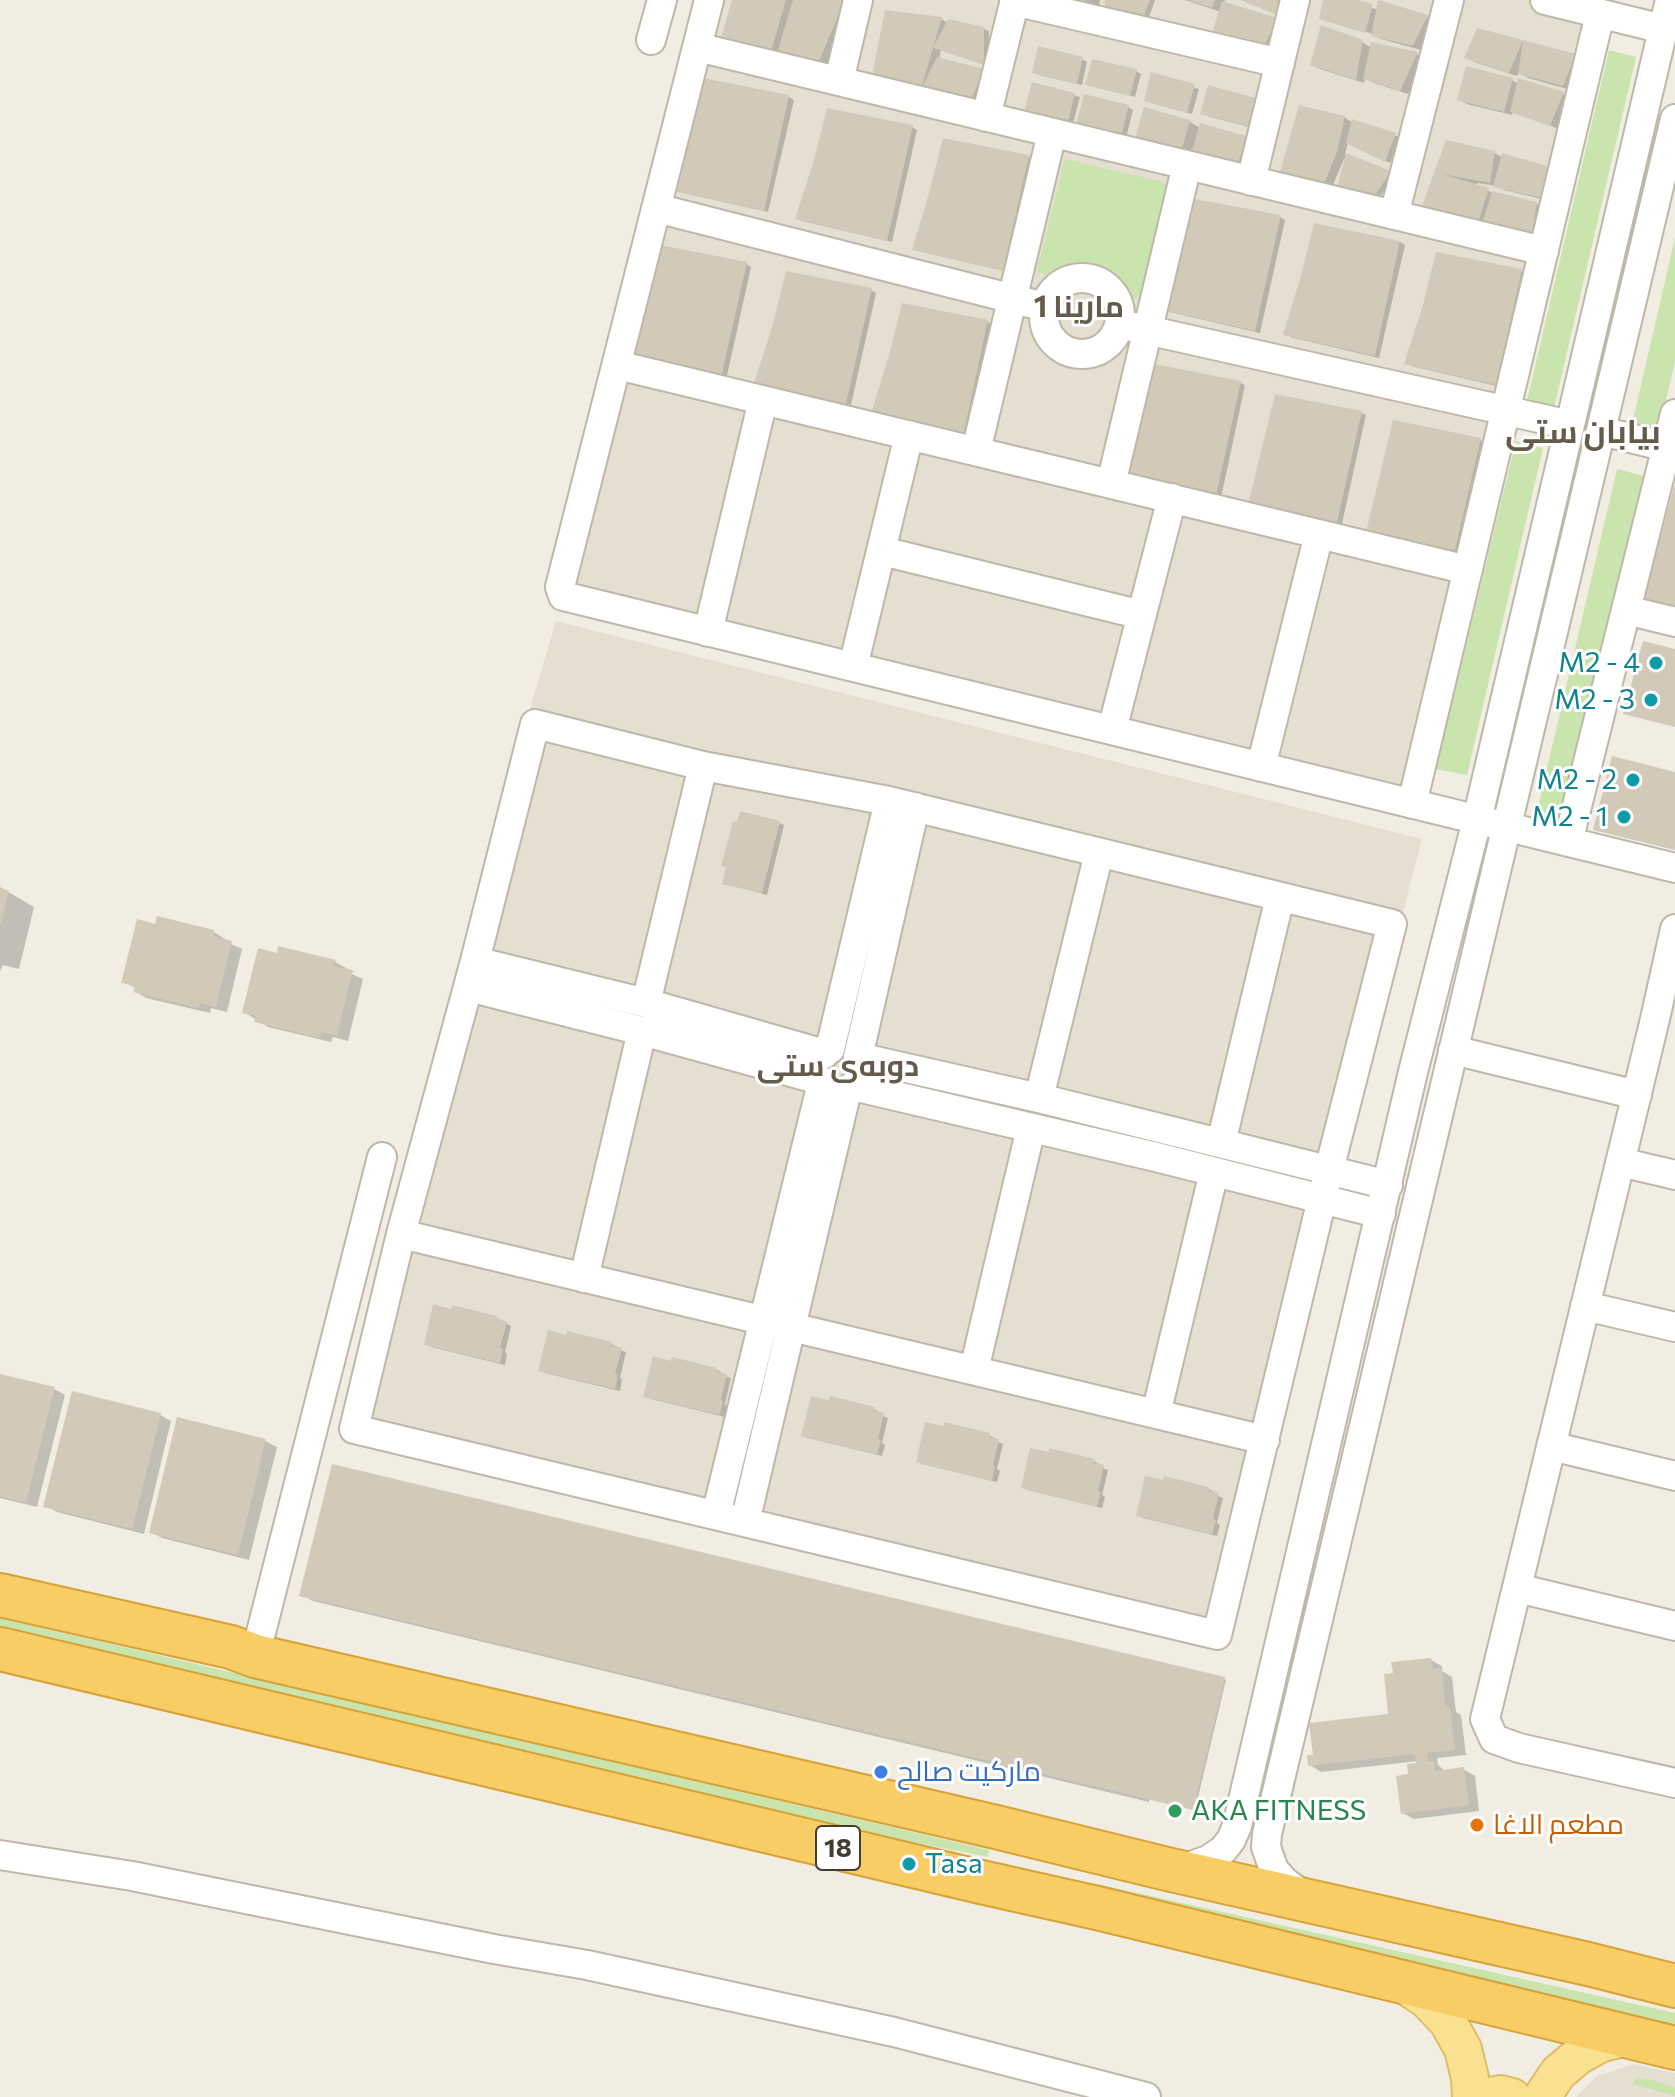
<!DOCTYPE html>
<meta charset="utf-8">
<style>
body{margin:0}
canvas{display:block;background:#f1ede3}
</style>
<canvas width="1675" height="2097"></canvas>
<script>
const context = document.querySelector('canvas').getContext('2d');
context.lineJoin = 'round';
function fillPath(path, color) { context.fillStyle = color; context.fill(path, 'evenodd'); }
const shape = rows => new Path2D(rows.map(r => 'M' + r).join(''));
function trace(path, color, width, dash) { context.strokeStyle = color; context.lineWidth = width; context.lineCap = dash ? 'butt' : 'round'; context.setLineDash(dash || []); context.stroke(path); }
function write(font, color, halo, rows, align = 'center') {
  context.font = font + ' Commissioner,Cairo,sans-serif'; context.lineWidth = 6; context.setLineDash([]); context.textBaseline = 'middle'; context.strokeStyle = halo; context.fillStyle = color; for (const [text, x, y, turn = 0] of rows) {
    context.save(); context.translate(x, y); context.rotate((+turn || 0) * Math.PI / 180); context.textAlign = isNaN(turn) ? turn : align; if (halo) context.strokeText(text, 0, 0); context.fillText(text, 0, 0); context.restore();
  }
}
fillPath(shape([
 [711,0,1543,0,1600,14,1412,804,565,597],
 [556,621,1422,839,1265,1440,1217,1635,340,1440,462,986,529,712],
 [1634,2064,1675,2073,1675,2097,1576,2097,1597,2076]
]), '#e4dfd1');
fillPath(shape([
 [1609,50,1636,57,1553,412,1526,405],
 [1065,159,1167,183,1140,294,1135,299,1129,297,1118,277,1109,269,1093,262,1076,262,1062,265,1045,275,1037,271],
 [1675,238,1675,362,1659,430,1632,424],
 [1516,441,1543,448,1467,775,1436,769],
 [1617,469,1644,476,1561,831,1534,824],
 [0,1618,989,1850,988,1857,723,1805,0,1636],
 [1093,1883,1675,2013,1675,2029,1092,1892],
 [1635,2078,1647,2079,1675,2087,1675,2096,1633,2084]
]), '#c9e4ac');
fillPath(shape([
 [734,0,847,0,853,3,827,64,789,54,781,49,779,58,731,42],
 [1082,0,1100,0,1099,6],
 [1107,0,1155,0,1146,25],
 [1185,0,1225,0,1223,4,1276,19,1269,59,1221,12],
 [1326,0,1351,0,1378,10,1427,16,1435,21,1421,50,1381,39,1370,33,1326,21,1321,18],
 [941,19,948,23,984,29,989,31,988,66,941,50,939,60,984,71,980,101,882,80],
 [1522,41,1575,56,1583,61,1571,90,1528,78,1519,72,1517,76,1474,62,1467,57],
 [1362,42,1372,48,1373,44,1417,54,1425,58,1408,94,1374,83,1365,78,1364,83,1320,69,1312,65],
 [1082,59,1087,62,1082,85,1039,75,1034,72],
 [1136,71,1141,74,1135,97,1088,84],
 [1153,74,1199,89,1192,114,1151,103],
 [1512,80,1519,84,1563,94,1571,98,1559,129,1513,112,1512,115,1467,104,1459,99],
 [705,81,789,97,794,100,768,212,679,192,674,189],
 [1033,84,1080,97,1072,127],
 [1255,99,1260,102,1253,128,1207,116],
 [1128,107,1133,110,1126,138,1084,128],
 [1145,109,1190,122,1200,128,1245,138,1250,141,1242,169,1145,143],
 [1344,117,1353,123,1400,137,1390,163,1348,142,1345,155,1395,175,1377,201,1346,159,1344,159,1332,187,1289,179],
 [912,127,917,130,892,242,802,221,798,218],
 [1447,142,1494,153,1502,157,1546,168,1554,172,1550,201,1504,190,1497,186,1477,183,1476,186,1496,194,1537,204,1545,209,1539,244,1488,222,1486,226,1432,212],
 [1028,157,1033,160,1008,272,919,251],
 [1280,217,1285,220,1260,333,1170,312,1166,309],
 [1316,226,1400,242,1405,245,1379,358,1290,337],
 [746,264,751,267,726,380,636,359],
 [1521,271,1526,274,1501,387,1411,366],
 [871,290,876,293,851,405,761,385,757,382],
 [988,322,992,324,968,437,878,416],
 [1241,383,1245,385,1221,498,1131,477],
 [1361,413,1366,415,1341,528,1255,506],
 [1480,440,1485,443,1459,555,1373,534],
 [779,823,784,825,767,895,724,883],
 [0,887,34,907,19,969,3,965,0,971],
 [158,919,214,932,225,939,224,941,242,949,227,1012,211,1008,210,1013,146,998,135,991,136,988,123,982,157,926],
 [278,955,335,962,346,968,345,971,363,979,348,1041,333,1037,331,1042,268,1027,244,1012],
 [453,1311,496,1330,499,1319,511,1326,505,1352,507,1354,505,1365,431,1347,426,1344],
 [611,1344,616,1346,616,1349,626,1352,620,1378,622,1379,620,1391,545,1373,541,1370],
 [674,1359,717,1370,721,1372,721,1375,731,1378,725,1404,727,1405,725,1417,651,1399,646,1396,673,1363],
 [0,1376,54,1389,65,1395,37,1507,0,1498],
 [874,1409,879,1412,878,1414,888,1418,882,1443,885,1445,882,1456,808,1438,803,1435],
 [160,1415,171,1421,144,1534,57,1512,46,1506],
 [989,1435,994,1438,993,1440,1003,1444,997,1469,1000,1471,997,1482,923,1464,918,1461],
 [265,1441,277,1447,249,1560,162,1538,151,1532],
 [1094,1461,1099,1464,1098,1466,1108,1470,1102,1495,1105,1497,1102,1508,1028,1490,1023,1487],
 [1209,1489,1214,1492,1213,1494,1223,1498,1217,1523,1220,1525,1217,1536,1143,1518,1138,1515],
 [302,1595,1224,1679,1226,1680,1195,1810,1149,1799,1149,1802,313,1601],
 [1431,1660,1442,1666,1442,1671,1452,1677,1456,1712,1461,1715,1466,1755,1437,1758,1438,1765,1445,1771,1463,1769,1475,1776,1479,1811,1414,1819,1403,1813,1410,1776,1418,1765,1418,1761,1321,1772,1310,1765,1390,1716]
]), '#0003');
fillPath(shape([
 [732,0,786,0,770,55,721,38],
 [793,0,845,0,819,61,778,50],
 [1105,0,1150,0,1141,24,1104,9],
 [1188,0,1215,0,1212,8],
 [1240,0,1280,0,1275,14],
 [1323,0,1358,0,1373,4,1365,33,1319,19],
 [1378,0,1428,15,1413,46,1371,36],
 [1222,1,1277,18,1260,56,1211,37],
 [885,10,942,17,921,89,872,76],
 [948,19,984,27,984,65,933,48],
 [1321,25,1363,40,1356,80,1310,65],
 [1477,28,1523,40,1576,54,1563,86,1518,74,1523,40,1509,73,1464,58],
 [1371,42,1418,52,1400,91,1363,79],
 [1038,46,1083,57,1077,84,1032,73],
 [937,57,984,69,972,98,921,89],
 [1092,59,1137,69,1130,96,1085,85],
 [1466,66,1513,78,1504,112,1457,100],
 [1151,72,1195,84,1187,113,1144,101],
 [703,78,789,95,764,211,672,190,690,131],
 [1518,78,1564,92,1550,126,1510,112],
 [1032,82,1075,93,1067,126,1023,115],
 [1208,85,1256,98,1248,126,1200,114],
 [1084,94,1129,105,1121,137,1076,126],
 [1299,105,1345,116,1337,152,1324,184,1279,176],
 [1144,107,1190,120,1181,152,1135,139],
 [827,108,913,125,887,241,795,219,814,160],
 [1352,119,1396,133,1385,162,1346,143],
 [1200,123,1246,136,1237,168,1191,154],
 [943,138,1029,155,1003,271,912,250,930,190],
 [1446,140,1495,151,1490,183,1442,174,1489,188,1478,223,1421,209],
 [1346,153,1391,171,1372,200,1337,188],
 [1502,153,1547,166,1542,198,1493,187],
 [1492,191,1537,202,1531,241,1483,221],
 [1195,199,1281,215,1255,331,1163,310,1182,251],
 [1314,223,1400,241,1375,356,1283,335,1301,276],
 [660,245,747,262,721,378,629,357],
 [1436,252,1522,269,1496,385,1404,364,1423,305],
 [786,271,872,288,846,404,754,383,773,324],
 [902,303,988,320,963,436,871,414,889,355],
 [1155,364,1241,381,1216,496,1124,475,1142,416],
 [1275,394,1362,411,1336,527,1248,505],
 [1393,420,1481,438,1454,554,1366,532],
 [1674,486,1675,486,1675,612,1643,604],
 [1643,641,1675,649,1675,727,1623,714],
 [1612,756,1675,772,1675,850,1593,830],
 [740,811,780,821,762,893,722,884,726,867,721,866,733,822,737,822],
 [0,888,9,891,1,924,0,924],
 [157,916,214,930,213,936,232,941,216,1007,200,1003,199,1008,133,992,135,986,121,983,137,919,155,924],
 [278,946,336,960,334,966,353,970,337,1036,321,1032,320,1038,254,1022,256,1016,242,1013,258,948,277,953],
 [433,1304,451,1309,452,1305,497,1316,497,1319,507,1322,500,1348,503,1349,500,1363,424,1345],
 [548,1330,566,1335,567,1331,612,1342,611,1345,622,1348,615,1374,618,1375,615,1389,538,1371],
 [653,1356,671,1361,672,1357,717,1368,716,1371,727,1374,721,1400,723,1401,720,1415,643,1397],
 [0,1374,55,1387,26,1503,0,1496],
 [72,1391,161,1413,132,1529,43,1507],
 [811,1396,829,1400,830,1396,875,1407,874,1411,884,1413,878,1439,881,1440,877,1455,801,1436],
 [177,1417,266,1439,238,1555,149,1533],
 [925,1422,944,1426,944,1422,990,1433,989,1437,999,1439,993,1465,995,1466,992,1481,916,1462],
 [1030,1448,1049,1452,1049,1448,1095,1459,1094,1463,1104,1465,1098,1492,1101,1492,1097,1507,1021,1488],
 [332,1464,1225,1677,1193,1810,299,1596],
 [1145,1476,1163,1480,1164,1476,1209,1487,1209,1491,1219,1493,1213,1519,1216,1520,1212,1535,1136,1516],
 [1431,1658,1432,1669,1442,1668,1445,1707,1450,1707,1455,1750,1427,1753,1428,1761,1434,1761,1435,1771,1464,1767,1469,1805,1401,1814,1396,1776,1408,1774,1407,1764,1416,1763,1415,1754,1308,1766,1307,1755,1313,1755,1309,1723,1388,1714,1384,1674,1393,1673,1391,1662]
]), '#d2c9b9');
const minor = shape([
 [709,0,560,587,563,596,1675,868],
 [1545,0,1663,29],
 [1014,1,1280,63],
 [651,40,662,0],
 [697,47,1544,251],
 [839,81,858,0],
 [986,117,1015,0],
 [1251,181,1295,0],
 [656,208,1045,307],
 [1394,215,1449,0],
 '1044 316a38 38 0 1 1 76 0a38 38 0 1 1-76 0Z',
 [1120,324,1570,425],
 [617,365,1468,570],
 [1601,431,1675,449],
 [976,451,1052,133],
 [1111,484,1187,165],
 [882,551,1142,615],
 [1626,610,1675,622],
 [708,632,763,400],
 [853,667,909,435],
 [535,724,703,766,889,801,1392,924,1329,1170,1217,1635,354,1429,401,1234,475,961,535,724],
 [1112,730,1172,498],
 [1261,767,1319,534],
 [1412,804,1600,14],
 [915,807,858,1057,1039,1098,1388,1185],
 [1568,842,1675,414],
 [1675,929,1655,1019,1485,1719,1494,1739,1519,1748,1675,1783],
 [475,961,646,1003,824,1054],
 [468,987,642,1031,820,1080],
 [646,1003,703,766],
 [830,1049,889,801],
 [1453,1050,1637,1095],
 [853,1086,1156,1157,1381,1214],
 [1039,1098,1099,853],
 [1221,1143,1280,897],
 [1620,1162,1675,1175],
 [401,1234,1265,1440],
 [584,1278,642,1031],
 [1585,1306,1675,1327],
 [974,1370,1031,1128],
 [1156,1414,1214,1172],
 [1551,1446,1675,1476],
 [716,1515,822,1083],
 [745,1522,847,1090],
 [1517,1588,1675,1626],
 [255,1656,382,1157],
 [0,1855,132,1876,494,1949,587,1965,894,2032,1146,2097],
 [1177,1869,1185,1868,1208,1860,1223,1850,1231,1840,1237,1826,1413,1072,1477,820,1670,0],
 [1303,1895,1285,1882,1274,1870,1266,1847,1267,1834,1675,119]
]);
const major = shape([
 [1402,1983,1427,2000,1448,2022,1463,2049,1470,2078,1471,2097],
 [1486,2097,1500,2094,1512,2097],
 [1542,2097,1558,2073,1578,2056,1602,2043,1628,2037]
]);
const highway = shape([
 [0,1595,231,1647,255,1656,996,1827,1167,1869,1588,1964,1675,1986],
 [0,1649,981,1882,1097,1908,1675,2048]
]);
trace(minor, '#beb8a9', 32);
trace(major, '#debe63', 40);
trace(highway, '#d7a237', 46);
trace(minor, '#fff', 28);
trace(major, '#fae192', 36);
trace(highway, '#f8cd66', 42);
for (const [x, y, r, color] of [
 [1656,663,8,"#0f9aa8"],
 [1651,700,8,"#0f9aa8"],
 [1633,780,8,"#0f9aa8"],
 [1624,817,8,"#0f9aa8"],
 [881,1772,8,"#3f7fe0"],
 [1175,1811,8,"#2e9e5b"],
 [1477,1825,8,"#e8710a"],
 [909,1864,8,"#0f9aa8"]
]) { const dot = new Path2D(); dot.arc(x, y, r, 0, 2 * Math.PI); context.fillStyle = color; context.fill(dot); trace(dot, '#fff', 3); }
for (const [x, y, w] of [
 [838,1848,44]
]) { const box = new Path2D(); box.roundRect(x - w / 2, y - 22, w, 44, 6); context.fillStyle = '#fff'; context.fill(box); trace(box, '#423d33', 2); }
write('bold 26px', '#423d33', null, [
 ["18",838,1848]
]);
write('28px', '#0d838f', '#fff', [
 ["M2 - 4",1640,663],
 ["M2 - 3",1635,700],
 ["M2 - 2",1617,780],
 ["M2 - 1",1608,817],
 ["Tasa",925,1864,"left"]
], 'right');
write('28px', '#366cbe', '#fff', [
 ["ماركيت صالح",897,1772]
], 'left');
write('28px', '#27864d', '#fff', [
 ["AKA FITNESS",1191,1811]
], 'left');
write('28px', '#c56008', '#fff', [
 ["مطعم الاغا",1493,1825]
], 'left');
write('bold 30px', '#645b4b', '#fff', [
 ["مارینا 1",1079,307],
 ["دوبه‌ی ستی",838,1066]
]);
write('bold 32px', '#645b4b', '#fff', [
 ["بیابان ستی",1583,432]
]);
</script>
